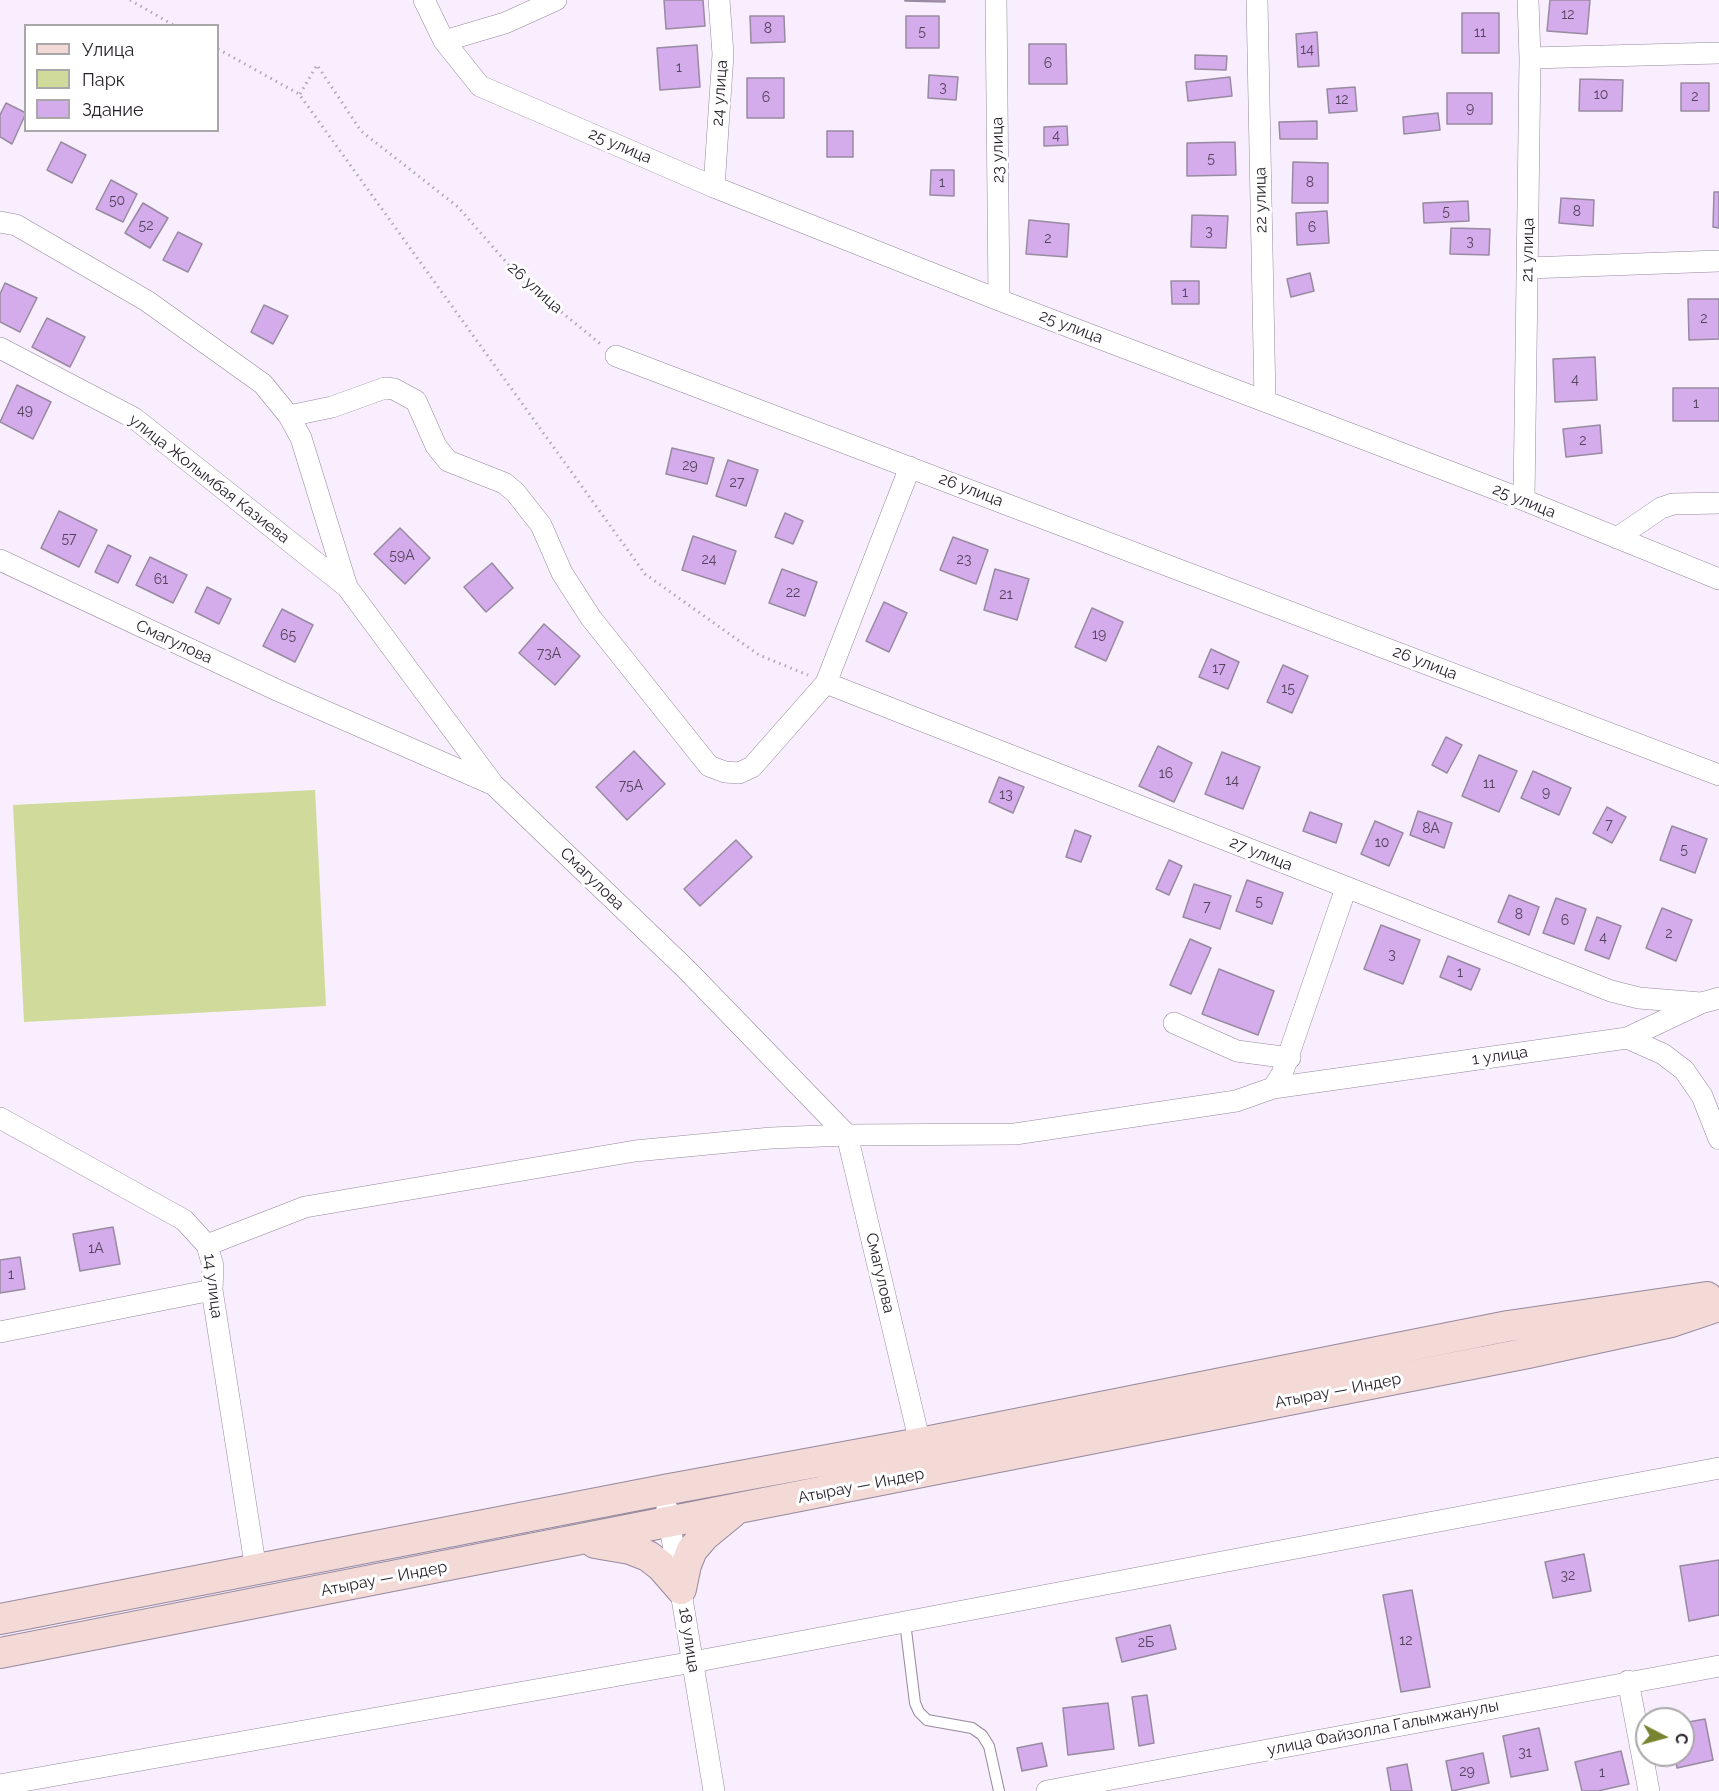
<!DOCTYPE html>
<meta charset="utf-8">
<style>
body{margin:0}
#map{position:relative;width:1719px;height:1791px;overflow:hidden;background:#f8eefd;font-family:Raleway,sans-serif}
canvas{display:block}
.legend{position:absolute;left:24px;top:24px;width:195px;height:108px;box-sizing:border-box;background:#fff;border:2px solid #a9a7aa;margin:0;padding:8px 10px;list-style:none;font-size:18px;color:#28222b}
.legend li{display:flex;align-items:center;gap:12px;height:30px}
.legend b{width:30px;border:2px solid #a9a7aa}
.north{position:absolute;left:1635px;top:1707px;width:60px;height:60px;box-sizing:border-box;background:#fff;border:2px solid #a9a7aa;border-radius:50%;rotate:96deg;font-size:16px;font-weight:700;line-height:24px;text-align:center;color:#28222b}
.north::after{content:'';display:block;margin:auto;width:21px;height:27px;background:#798431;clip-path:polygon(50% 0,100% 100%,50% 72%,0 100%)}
</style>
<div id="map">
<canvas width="1719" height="1791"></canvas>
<ul class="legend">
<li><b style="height:8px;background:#f3dad6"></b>Улица</li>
<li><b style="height:16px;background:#d0da9a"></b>Парк</li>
<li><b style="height:16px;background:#d4abeb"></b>Здание</li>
</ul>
<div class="north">С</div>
</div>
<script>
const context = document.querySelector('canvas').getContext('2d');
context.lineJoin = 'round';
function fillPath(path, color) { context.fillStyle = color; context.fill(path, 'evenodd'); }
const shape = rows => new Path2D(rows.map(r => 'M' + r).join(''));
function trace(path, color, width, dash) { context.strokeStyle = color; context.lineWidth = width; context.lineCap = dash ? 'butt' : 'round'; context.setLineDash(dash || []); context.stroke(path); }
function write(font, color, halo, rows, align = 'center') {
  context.font = font + ' Raleway,sans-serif'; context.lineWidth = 6; context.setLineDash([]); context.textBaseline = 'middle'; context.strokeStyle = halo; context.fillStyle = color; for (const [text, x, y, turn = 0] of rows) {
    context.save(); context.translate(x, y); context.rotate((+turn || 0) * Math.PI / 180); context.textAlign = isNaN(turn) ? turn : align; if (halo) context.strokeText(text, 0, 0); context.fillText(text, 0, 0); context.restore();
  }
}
fillPath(shape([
 [315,790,326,1006,24,1022,13,805]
]), '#d0da9a');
const building = shape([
 [664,0,703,0,705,26,666,29,664,0],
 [905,0,945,0,945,2,905,1,905,0],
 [1550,0,1590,0,1587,34,1547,31,1550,0],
 [1462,13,1499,13,1499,53,1462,53,1462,13],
 [750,16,784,16,785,42,751,43,750,16],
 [906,16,939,16,939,48,906,48,906,16],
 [1317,32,1319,66,1298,67,1296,34,1317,32],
 [1029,44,1066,44,1067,84,1029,84,1029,44],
 [697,45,700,87,660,90,657,48,697,45],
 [1195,55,1227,56,1226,70,1195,69,1195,55],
 [929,75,958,77,956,100,928,98,929,75],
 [1230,77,1232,96,1188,101,1186,82,1230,77],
 [747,78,784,78,784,118,747,118,747,78],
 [1580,79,1623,80,1622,111,1579,111,1580,79],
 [1681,83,1709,83,1709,111,1681,111,1681,83],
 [1355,87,1357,111,1329,113,1327,89,1355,87],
 [1447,93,1492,93,1492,124,1447,124,1447,93],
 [6,103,26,113,12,144,0,137,0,115,6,103],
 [1438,113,1440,130,1404,134,1403,117,1438,113],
 [1317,121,1317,139,1280,139,1279,122,1317,121],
 [1067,126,1068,145,1044,146,1044,127,1067,126],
 [827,131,853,131,853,157,827,157,827,131],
 [61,142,86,155,72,183,47,170,61,142],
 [1235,142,1236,175,1187,176,1187,143,1235,142],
 [1293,162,1328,163,1328,203,1292,203,1293,162],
 [931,170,954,170,954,196,930,195,931,170],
 [111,180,137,194,123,222,96,209,111,180],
 [1714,192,1719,192,1719,228,1713,227,1714,192],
 [1561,198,1594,200,1593,226,1559,223,1561,198],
 [1468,201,1469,221,1424,223,1423,203,1468,201],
 [143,203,168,218,150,248,125,233,143,203],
 [1327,211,1329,243,1297,245,1296,213,1327,211],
 [1192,215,1228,216,1226,248,1191,247,1192,215],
 [1029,220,1069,224,1067,257,1026,254,1029,220],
 [1451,228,1490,229,1489,255,1450,254,1451,228],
 [178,232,202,244,188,272,163,260,178,232],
 [1310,273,1314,291,1291,297,1287,279,1310,273],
 [1171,281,1199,281,1199,304,1172,304,1171,281],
 [5,283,37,298,20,332,0,322,0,294,5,283],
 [1688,299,1719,299,1719,339,1689,340,1688,299],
 [264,305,288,316,273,344,251,332,264,305],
 [47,318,85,337,70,367,32,347,47,318],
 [1595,357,1597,400,1555,402,1553,359,1595,357],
 [17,385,51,402,33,439,0,422,17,385],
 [1673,388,1719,388,1719,421,1673,421,1673,388],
 [1600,425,1602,453,1566,457,1563,429,1600,425],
 [672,448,714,458,707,484,666,474,672,448],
 [728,460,758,470,746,506,716,496,728,460],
 [59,511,97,530,79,567,41,548,59,511],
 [785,513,803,521,793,544,775,537,785,513],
 [400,528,430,558,405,584,374,554,400,528],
 [693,536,736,551,725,584,682,570,693,536],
 [953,537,988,550,976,584,940,570,953,537],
 [108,545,131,556,118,583,95,572,108,545],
 [150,557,187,575,173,603,136,585,150,557],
 [492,563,513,588,486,612,464,587,492,563],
 [782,569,817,582,805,616,769,603,782,569],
 [995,569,1029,579,1017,620,984,610,995,569],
 [207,587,231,599,219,624,195,612,207,587],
 [884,602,907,613,889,652,866,641,884,602],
 [1092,608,1123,622,1106,661,1075,647,1092,608],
 [282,609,313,625,295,662,263,646,282,609],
 [544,624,580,656,555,685,519,653,544,624],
 [1211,649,1239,662,1228,689,1199,677,1211,649],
 [1283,665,1308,676,1292,713,1267,702,1283,665],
 [1446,737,1462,745,1447,773,1432,765,1446,737],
 [1158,746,1192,763,1174,802,1139,786,1158,746],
 [634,751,665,784,627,820,596,787,634,751],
 [1222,752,1260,767,1243,809,1205,794,1222,752],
 [1479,755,1517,771,1499,812,1462,796,1479,755],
 [1533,771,1571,788,1559,815,1521,798,1533,771],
 [999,777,1024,787,1013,813,989,802,999,777],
 [1607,807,1626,817,1612,843,1593,833,1607,807],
 [1418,811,1452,823,1444,848,1410,835,1418,811],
 [1310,812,1342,824,1336,843,1303,831,1310,812],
 [1375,821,1403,833,1389,866,1361,854,1375,821],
 [1672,826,1707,839,1695,873,1660,860,1672,826],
 [1075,830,1091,836,1081,862,1066,857,1075,830],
 [736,840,752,857,700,906,684,889,736,840],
 [1169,860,1182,866,1169,895,1156,889,1169,860],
 [1247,880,1283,893,1272,924,1236,911,1247,880],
 [1194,884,1231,896,1220,929,1183,917,1194,884],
 [1509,895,1539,907,1529,935,1498,922,1509,895],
 [1556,898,1586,909,1574,944,1543,933,1556,898],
 [1662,908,1692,920,1676,961,1646,948,1662,908],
 [1597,917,1621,926,1609,959,1585,950,1597,917],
 [1381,925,1420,940,1403,984,1364,969,1381,925],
 [1190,939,1211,948,1191,994,1170,985,1190,939],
 [1448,956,1480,969,1471,990,1440,977,1448,956],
 [1219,969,1274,991,1258,1035,1202,1014,1219,969],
 [113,1227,120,1264,80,1271,73,1234,113,1227],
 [20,1257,25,1289,0,1293,0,1260,20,1257],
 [1584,1554,1591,1591,1553,1598,1545,1562,1584,1554],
 [1719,1560,1719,1615,1689,1621,1680,1566,1719,1560],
 [1412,1590,1430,1687,1401,1692,1383,1595,1412,1590],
 [1170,1625,1176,1649,1122,1662,1116,1638,1170,1625],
 [1147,1695,1154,1743,1139,1746,1132,1697,1147,1695],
 [1108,1703,1114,1749,1068,1755,1063,1708,1108,1703],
 [1705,1719,1713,1760,1677,1768,1675,1755,1683,1755,1683,1723,1705,1719],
 [1539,1728,1548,1770,1511,1777,1503,1736,1539,1728],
 [1042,1743,1047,1766,1022,1771,1017,1748,1042,1743],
 [1621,1751,1629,1784,1598,1791,1582,1791,1575,1762,1621,1751],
 [1483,1753,1489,1783,1452,1791,1446,1761,1483,1753],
 [1407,1764,1412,1791,1391,1791,1387,1768,1407,1764]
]);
fillPath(building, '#d4abeb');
trace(building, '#988aa0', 1.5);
const lane = shape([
 [905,1622,915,1703,919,1712,927,1720,972,1728,982,1735,989,1746,999,1791]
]);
const street = shape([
 [424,0,444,41,480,86,714,187,999,300,1524,500,1719,579],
 [996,0,999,300],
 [1257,0,1265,400],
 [444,41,505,23,556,0],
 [1530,58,1719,53],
 [714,187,723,54,719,0],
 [0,222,16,225,147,301,263,384,289,416,301,438,347,587],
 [1528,268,1719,261],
 [0,348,134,418,347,587,493,784],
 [616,356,1719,775],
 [289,416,332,407,385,388,394,389,416,401,436,446,448,461,504,483,515,492,541,525,562,573,591,618,709,766,725,772,739,773,752,767,826,683,910,467],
 [1524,500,1530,58,1528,0],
 [1617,538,1661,508,1673,504,1719,503],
 [0,560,279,691,494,785,686,969,847,1135,920,1443],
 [826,683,1611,991,1639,998,1701,1003],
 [1174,1023,1237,1051,1290,1058],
 [1627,1038,1663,1054,1684,1070,1702,1096,1719,1139],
 [1273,1088,1627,1038,1701,1003,1719,998],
 [0,1118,184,1220,207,1245,213,1266,212,1290,256,1570],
 [207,1245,305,1207,635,1151,771,1138,847,1135,1015,1134,1236,1101,1273,1088,1282,1074,1346,888],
 [0,1332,212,1290],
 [667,1508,714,1791],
 [1628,1681,1649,1791],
 [0,1785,693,1662,1719,1468],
 [1047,1791,1719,1666]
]);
const secondary = shape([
 [595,1543,630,1549,648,1556,661,1566,681,1589],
 [681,1589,686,1565,692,1550,704,1536,732,1513],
 [0,1619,664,1490,920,1443,1508,1326,1707,1297],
 [0,1653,1528,1353,1671,1322,1719,1306]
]);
trace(lane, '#96889e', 12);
trace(street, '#96889e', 22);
trace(secondary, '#96889e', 32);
trace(shape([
 [130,0,175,26],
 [218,49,299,94,645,574,759,655,808,675],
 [300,94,317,65,361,131,458,207,521,279,603,346]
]), '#b0a8b5', 3, [1.5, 4.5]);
trace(lane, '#fff', 10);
trace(street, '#fff', 21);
trace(secondary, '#f3dad6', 30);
write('14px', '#53445b', null, [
 ["12",1568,15],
 ["8",768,29],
 ["5",922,32],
 ["11",1480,33],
 ["14",1307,50],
 ["6",1048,64],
 ["1",679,68],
 ["3",943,88],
 ["10",1601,95],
 ["2",1695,97],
 ["6",766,98],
 ["12",1342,100],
 ["9",1470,109],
 ["4",1056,136],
 ["5",1211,159],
 ["1",942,183],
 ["8",1310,183],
 ["50",117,201],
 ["5",1446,212],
 ["8",1577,212],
 ["52",146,226],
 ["6",1312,228],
 ["3",1209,232],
 ["2",1048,239],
 ["3",1470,242],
 ["1",1185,293],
 ["2",1704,319],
 ["4",1575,380],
 ["1",1696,404],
 ["49",25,411],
 ["2",1583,441],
 ["29",690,466],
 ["27",737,483],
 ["57",69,539],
 ["59А",402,556],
 ["24",709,560],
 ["23",964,560],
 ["61",161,580],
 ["22",793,593],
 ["21",1006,595],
 ["19",1099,635],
 ["65",288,636],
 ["73А",549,654],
 ["17",1219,669],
 ["15",1288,689],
 ["16",1166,774],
 ["14",1232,781],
 ["11",1489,784],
 ["75А",631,786],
 ["9",1546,793],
 ["13",1006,795],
 ["7",1609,825],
 ["8А",1431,829],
 ["10",1382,843],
 ["5",1684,850],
 ["5",1259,902],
 ["7",1207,907],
 ["8",1519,915],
 ["6",1565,921],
 ["2",1669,934],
 ["4",1603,938],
 ["3",1392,955],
 ["1",1460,973],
 ["1А",96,1249],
 ["1",11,1275],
 ["32",1568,1576],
 ["12",1406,1641],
 ["2Б",1146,1643],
 ["31",1525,1753],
 ["29",1467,1772],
 ["1",1602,1773]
]);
write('16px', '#28222b', '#fff', [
 ["24 улица",720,93,-86],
 ["25 улица",620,146,23],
 ["23 улица",998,150,-91],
 ["22 улица",1261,200,-91],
 ["21 улица",1528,250,-89],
 ["26 улица",535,288,42],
 ["25 улица",1071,327,21],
 ["улица Жолымбая Казиева",209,479,38],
 ["26 улица",971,490,21],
 ["25 улица",1524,501,22],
 ["Смагулова",174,642,25],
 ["26 улица",1425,663,21],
 ["27 улица",1261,854,22],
 ["Смагулова",592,879,44],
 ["1 улица",1500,1056,-8],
 ["Смагулова",880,1273,77],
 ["14 улица",213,1286,83],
 ["Атырау — Индер",1338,1391,-11],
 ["Атырау — Индер",861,1486,-11],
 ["Атырау — Индер",384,1579,-11],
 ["18 улица",689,1640,81],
 ["улица Файзолла Галымжанулы",1383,1728,-11]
]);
</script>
